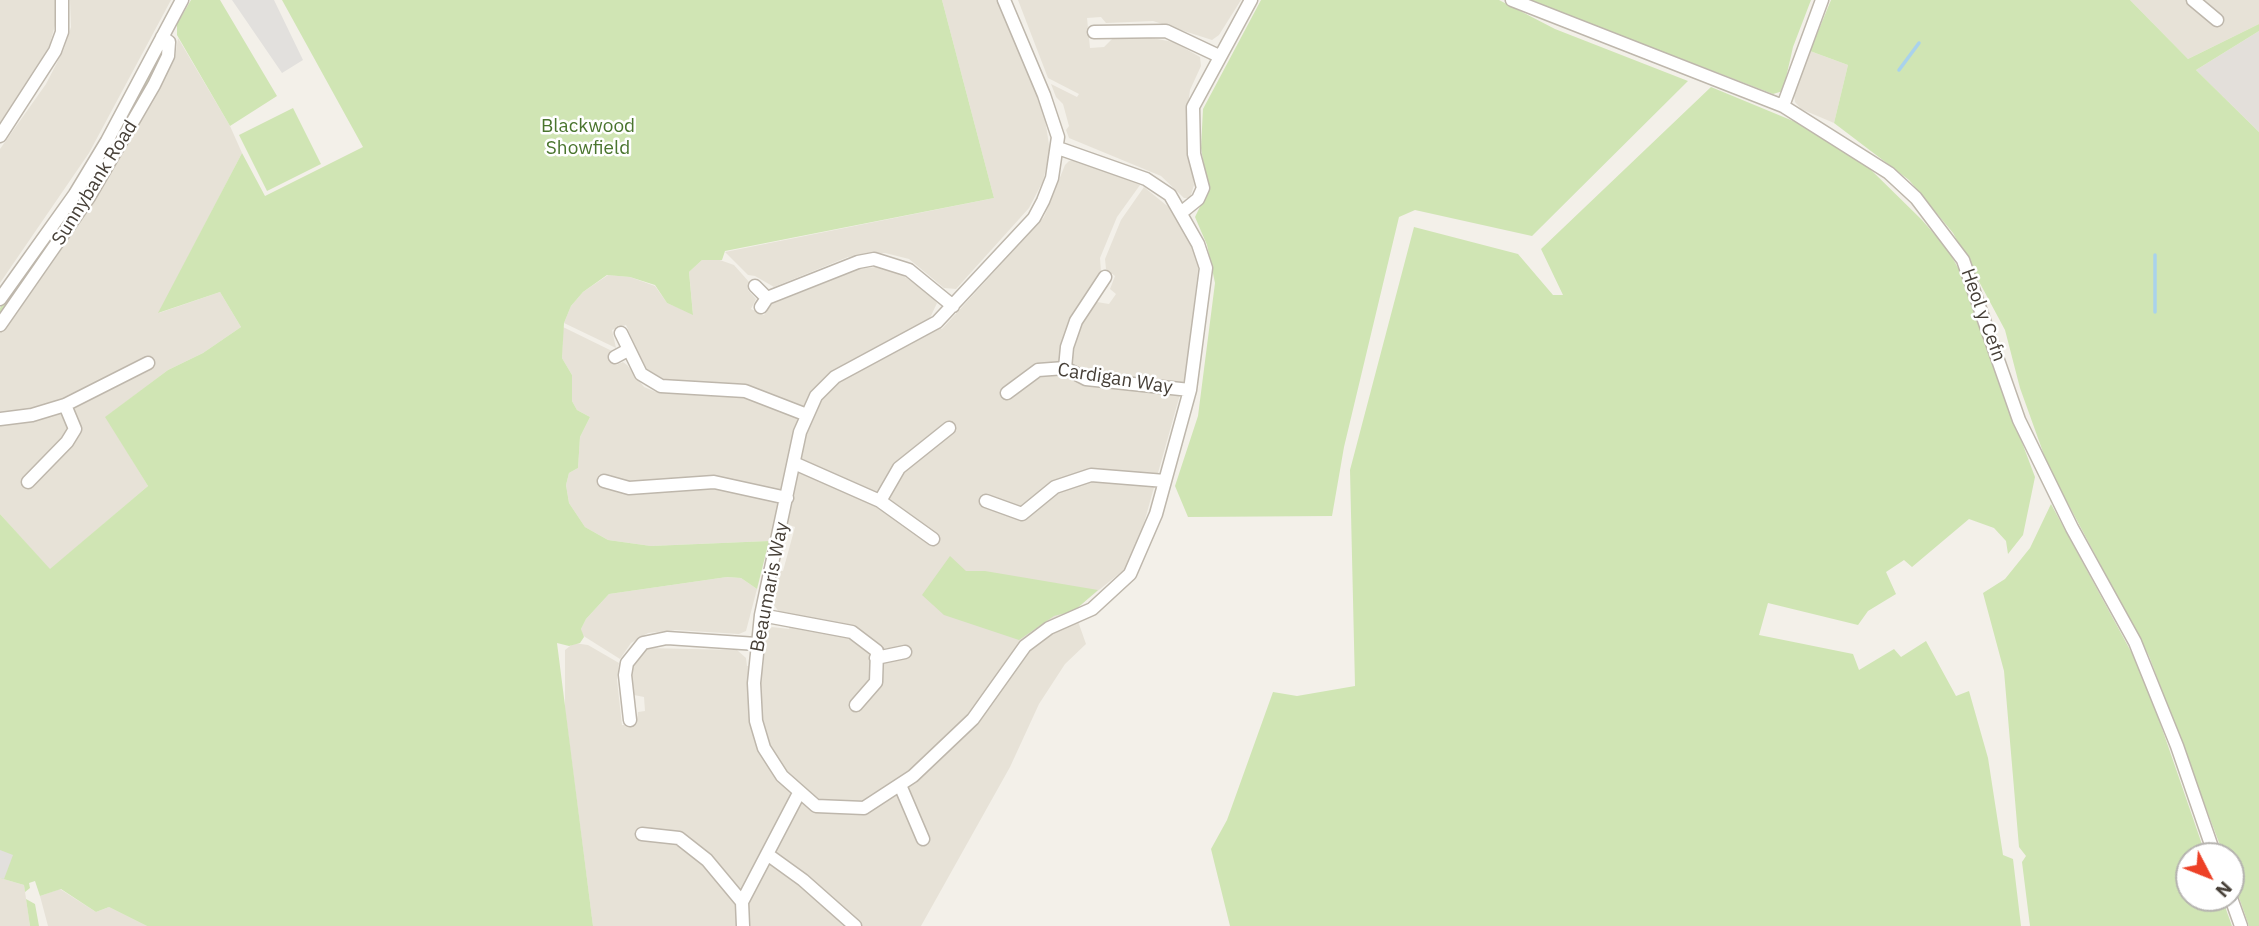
<!DOCTYPE html>
<style>
body{margin:0}
#map{position:relative;width:2259px;height:926px;overflow:hidden;background:#f3f0e9;font-family:"IBM Plex Sans",sans-serif}
canvas{display:block}
.north{position:absolute;left:2175px;top:842px;width:70px;height:70px;box-sizing:border-box;background:#fff;border:2px solid #b5b3af;border-radius:50%;rotate:132deg;font-size:19px;font-weight:700;line-height:28px;text-align:center;color:#474038}
.north::after{content:'';display:block;margin:auto;width:24px;height:32px;background:#ed4026;clip-path:polygon(50% 0,100% 100%,50% 72%,0 100%)}
</style>
<div id="map">
<canvas width="2259" height="926"></canvas>
<div class="north">N</div>
</div>
<script>
const context = document.querySelector('canvas').getContext('2d');
context.lineJoin = 'round';
function fillPath(path, color) { context.fillStyle = color; context.fill(path, 'evenodd'); }
const shape = rows => new Path2D(rows.map(r => 'M' + r).join(''));
function trace(path, color, width, dash) { context.strokeStyle = color; context.lineWidth = width; context.lineCap = dash ? 'butt' : 'round'; context.setLineDash(dash || []); context.stroke(path); }
function write(font, color, halo, rows, align = 'center') {
  context.font = font + ' "IBM Plex Sans",sans-serif'; context.lineWidth = 5; context.setLineDash([]); context.textBaseline = 'middle'; context.strokeStyle = halo; context.fillStyle = color; for (const [text, x, y, turn = 0] of rows) {
    context.save(); context.translate(x, y); context.rotate((+turn || 0) * Math.PI / 180); context.textAlign = isNaN(turn) ? turn : align; if (halo) context.strokeText(text, 0, 0); context.fillText(text, 0, 0); context.restore();
  }
}
fillPath(shape([
 [0,0,55,0,57,18,49,47,0,123],
 [70,0,171,0,89,153,0,283,0,149,46,84,64,49,71,27],
 [942,0,997,0,1032,82,1045,119,1050,151,1043,181,1029,208,956,289,944,288,909,259,885,253,848,257,774,287,755,276,748,275,725,252,994,198],
 [1018,0,1241,0,1219,35,1212,40,1153,21,1106,23,1101,17,1087,18,1090,48,1104,47,1113,38,1140,36,1174,42,1200,57,1201,66,1190,90,1186,120,1194,185,1190,198,1184,198,1161,176,1069,138,1066,130,1069,126,1063,104,1056,97,1051,84,1077,97,1079,94,1048,78],
 [2130,0,2259,0,2259,24,2188,59],
 [178,38,230,126,242,153,159,313,220,292,241,327,203,353,168,370,106,417,148,486,50,570,0,514,0,333,50,264,161,83,175,58],
 [1810,51,1848,65,1834,123,1801,109,1795,102,1794,94],
 [1077,160,1140,185,1117,217,1100,258,1101,272,1071,318,1091,309,1097,302,1109,304,1116,294,1110,289,1115,276,1106,269,1105,259,1121,220,1144,187,1171,209,1189,235,1199,261,1186,373,1139,541,1125,569,1074,610,1086,644,1065,664,1039,704,1010,767,921,926,593,926,565,709,565,650,574,643,588,645,619,663,617,680,622,725,636,725,638,712,645,711,644,697,634,695,631,691,630,677,633,664,646,648,737,650,746,658,747,666,763,668,767,631,772,627,789,629,793,615,780,613,773,604,779,571,783,571,795,527,775,520,769,541,651,546,608,540,585,527,569,503,566,485,569,473,578,468,580,437,590,417,577,410,572,401,572,375,562,358,563,327,612,351,609,354,616,365,623,362,627,365,644,387,656,392,660,379,645,368,626,325,612,330,616,348,564,323,571,306,583,292,608,275,630,277,655,286,667,303,693,314,689,272,702,260,717,259,734,265,750,283,748,290,756,299,751,309,764,315,772,304,859,269,876,267,895,270,928,293,937,303,930,318,942,329,1044,217,1065,165,1069,161],
 [727,577,741,578,757,589,746,631,739,634,676,630,648,633,631,643,620,659,582,635,581,629,586,619,609,594],
 [0,878,24,885,30,926,0,926],
 [60,889,96,912,109,907,147,926,48,926,40,896]
]), '#e7e2d7');
fillPath(shape([
 [2259,31,2259,132,2196,70]
]), '#e3dfda');
fillPath(shape([
 [191,0,220,0,277,96,230,126,177,35,177,24],
 [282,0,942,0,994,198,725,251,722,260,702,260,689,272,693,315,667,303,655,285,630,277,607,275,583,292,571,306,564,323,562,358,572,375,572,401,577,410,590,417,580,437,578,468,569,473,566,485,569,503,585,527,608,540,651,546,769,541,757,589,741,578,727,577,609,594,586,619,581,629,584,637,580,643,569,646,557,643,593,926,147,926,109,907,96,912,61,889,40,896,35,881,29,883,30,888,25,892,24,885,0,878,0,514,50,569,148,486,105,417,168,370,203,353,241,327,220,292,158,313,242,153,265,196,363,147],
 [1261,0,1499,0,1555,29,1688,81,1532,236,1415,210,1399,217,1344,447,1332,516,1188,517,1175,486,1198,416,1215,283,1207,245,1195,217,1208,190,1201,148,1203,109],
 [1528,0,1811,0,1793,47,1783,91,1773,94],
 [1831,0,2130,0,2188,59,2259,24,2259,31,2196,70,2259,132,2259,926,2249,926,2231,875,2231,856,2224,856,2149,656,2048,466,2020,388,2005,330,1953,233,1909,180,1834,123,1848,65,1810,51],
 [164,49,164,55,104,168,0,316,0,308,95,173],
 [1711,87,1798,123,1867,166,1922,220,1948,250,1966,282,1985,344,2035,477,2023,535,2008,554,2006,541,1994,528,1969,519,1912,567,1904,560,1886,572,1896,594,1868,611,1858,625,1768,603,1759,635,1853,654,1859,670,1894,649,1901,657,1926,641,1956,696,1969,691,1988,758,2003,855,2013,859,2021,926,1230,926,1211,849,1227,820,1273,692,1297,696,1355,686,1350,470,1414,227,1518,254,1553,295,1563,295,1541,249],
 [293,108,321,164,267,191,239,135],
 [2051,504,2135,659,2157,714,2206,856,2189,856,2189,898,2222,898,2232,926,2030,926,2022,862,2026,856,2019,847,2004,671,1983,593,2005,579,2030,548],
 [950,556,966,571,985,571,1098,590,1074,611,1054,616,1019,640,944,615,922,595],
 [26,899,35,904,39,926,30,926]
]), '#d0e5b4');
fillPath(shape([
 [232,0,274,0,303,60,282,73],
 [0,850,13,855,4,879,0,878]
]), '#e2e0dd');
trace(shape([
 [1899,70,1919,43],
 [2155,255,2155,312]
]), '#a9d2ec', 3.5);
const minor = shape([
 [1004,0,1044,95,1058,137,1052,178,1043,201,1034,218,937,322,835,377,816,396,800,432,761,615,754,683,756,721,764,748,782,776,816,806,864,808,913,776,973,719,1025,646,1049,628,1092,609,1130,574,1156,514,1190,390,1206,268,1198,244,1170,195,1146,179,1058,148],
 [1512,0,1783,106,1889,173,1916,198,1963,260,2019,420,2072,528,2135,642,2177,746,2215,856],
 [2193,0,2217,20],
 [1094,32,1166,31,1219,56],
 [1783,106,1822,0],
 [0,136,55,51,62,32,62,0],
 [1182,212,1198,199,1203,188,1194,154,1193,107,1251,0],
 [755,286,767,298],
 [0,299,75,194,107,141,182,0],
 [761,307,767,298,858,262,874,259,909,270,953,306],
 [0,325,89,197,154,85,168,56,169,42,162,37],
 [621,333,641,374,661,386,745,391,807,415],
 [615,357,628,350],
 [1065,368,1067,347,1076,321,1105,277],
 [1007,393,1038,370,1065,368,1086,379,1190,390],
 [0,419,32,415,65,405,148,363],
 [794,463,880,501,933,539],
 [604,481,629,488,714,482,787,498],
 [28,482,67,442,75,429,65,405],
 [880,501,899,468,949,428],
 [986,501,1022,514,1055,487,1091,475,1165,481],
 [761,615,852,632,877,651,876,682,856,705],
 [876,658,905,652],
 [630,720,625,675,627,663,643,643,667,638,757,644],
 [900,785,923,839],
 [642,834,679,838,707,860,742,902],
 [767,854,803,880,855,926],
 [2231,898,2241,926],
 [743,926,742,902,799,793]
]);
trace(minor, '#beb7ac', 15);
trace(minor, '#fff', 12);
write('19px', '#4a752e', '#fff', [
 ["Blackwood",588,127],
 ["Showfield",588,149]
]);
write('19px', '#474038', '#fff', [
 ["Sunnybank Road",95,183,-58],
 ["Heol y Cefn",1983,315,70],
 ["Cardigan Way",1115,379,9],
 ["Beaumaris Way",770,587,-79]
]);
</script>
